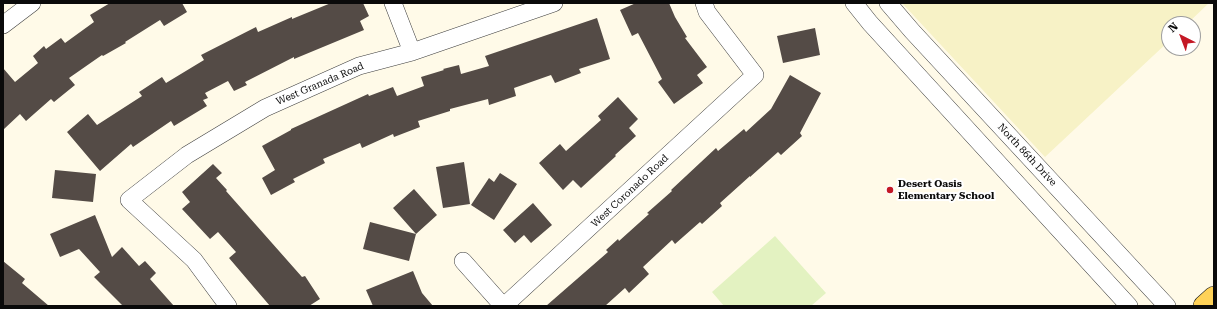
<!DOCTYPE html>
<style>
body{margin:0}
#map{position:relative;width:1217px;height:309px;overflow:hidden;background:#fffae8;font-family:"Roboto Serif",serif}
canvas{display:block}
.frame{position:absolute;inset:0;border:4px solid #0a0a0a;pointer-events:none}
.north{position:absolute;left:1161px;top:16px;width:40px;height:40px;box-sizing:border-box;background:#fff;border:1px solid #9d9d9d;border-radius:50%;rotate:318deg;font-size:11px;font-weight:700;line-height:16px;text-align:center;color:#0a0a0a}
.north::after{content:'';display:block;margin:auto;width:14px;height:18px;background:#c41825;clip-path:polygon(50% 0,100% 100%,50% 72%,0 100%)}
</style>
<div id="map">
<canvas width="1217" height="309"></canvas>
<div class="frame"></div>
<div class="north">N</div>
</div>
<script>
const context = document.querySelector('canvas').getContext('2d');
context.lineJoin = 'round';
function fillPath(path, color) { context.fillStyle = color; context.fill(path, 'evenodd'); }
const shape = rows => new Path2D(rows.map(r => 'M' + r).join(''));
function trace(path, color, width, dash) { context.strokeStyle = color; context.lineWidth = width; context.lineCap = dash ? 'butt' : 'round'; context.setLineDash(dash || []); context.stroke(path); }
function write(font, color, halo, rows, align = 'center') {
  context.font = font + ' "Roboto Serif",serif'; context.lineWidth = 4; context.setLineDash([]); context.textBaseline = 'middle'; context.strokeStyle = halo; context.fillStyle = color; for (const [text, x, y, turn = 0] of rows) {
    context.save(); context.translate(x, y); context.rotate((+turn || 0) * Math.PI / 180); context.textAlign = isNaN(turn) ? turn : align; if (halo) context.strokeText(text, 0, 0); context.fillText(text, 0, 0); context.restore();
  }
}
fillPath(shape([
 [902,3,1209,3,1187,24,1169,24,1169,41,1045,157]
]), '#f7f2c6');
fillPath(shape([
 [775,236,826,293,811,306,724,306,712,292]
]), '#e3f2c1');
fillPath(shape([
 [110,3,182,3,187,12,164,26,160,20,125,42,126,43,103,56,102,55,69,78,75,85,54,102,51,99,26,121,20,114,3,130,3,68,15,82,38,63,33,56,44,46,46,49,61,38,65,43,94,22,90,15],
 [331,3,363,3,369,16,360,21,364,30,294,59,294,57,245,82,247,85,234,91,228,81,205,93,208,98,203,100,207,106,174,126,171,121,133,147,131,144,100,171,67,132,88,114,97,125,142,96,139,92,162,77,166,83,204,60,201,55,256,27,258,32,292,17,292,19],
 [636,3,669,3,675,17,687,37,685,38,707,67,697,75,703,83,674,104,658,82,662,79,638,33,632,36,620,10],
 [597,18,610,59,579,69,581,73,555,83,551,75,514,88,516,96,489,105,488,99,450,109,450,111,418,121,420,127,394,137,393,134,362,148,360,143,323,159,325,163,293,179,295,182,271,195,262,178,275,170,262,146,291,130,291,129,368,94,369,96,393,87,397,96,424,86,421,77,444,70,443,69,459,65,461,74,489,66,485,56],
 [815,28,820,55,783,63,777,36],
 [790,75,821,93,800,133,802,136,781,155,778,152,750,177,750,176,720,203,722,206,702,224,700,222,675,244,672,240,643,267,649,274,629,293,625,288,605,306,546,306,608,252,606,250,618,239,619,241,649,214,647,213,672,191,671,190,716,148,718,151,744,129,746,132,771,109],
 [618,97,638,119,629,128,636,136,615,155,616,156,581,188,573,180,563,190,539,163,560,144,566,151,601,120,598,116],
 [464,162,470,204,443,208,436,167],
 [213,164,222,173,216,178,227,190,226,191,302,277,305,276,320,299,309,306,270,306,229,258,236,252,218,232,210,239,182,209,190,202,182,192],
 [55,170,96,174,93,202,52,198],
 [500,173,517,184,494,220,471,205,489,178,494,182],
 [414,189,437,215,416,234,393,208],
 [533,203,552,225,531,243,524,235,515,243,503,230],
 [95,215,112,257,122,247,139,266,145,261,156,273,150,279,174,306,123,306,94,277,100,272,79,249,60,257,50,234],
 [370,222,416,234,409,261,363,249],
 [3,261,25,279,22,283,49,306,3,306],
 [413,271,422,293,433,306,373,306,366,290]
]), '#544b46');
const minor = shape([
 [393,3,412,52],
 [854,3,870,23,1129,306],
 [888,3,912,31,1167,306],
 [3,25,32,3],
 [463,261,503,306],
 [228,306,194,260,129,200,187,155,265,108,359,66,412,52,554,3],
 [504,306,755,75,707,12,704,3]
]);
const major = shape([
 [1204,306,1214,297]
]);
trace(minor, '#3d3d3d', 18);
trace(major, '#1b1b1b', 22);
trace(minor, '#fff', 17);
trace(major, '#ffd258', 21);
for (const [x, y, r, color] of [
 [890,190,4,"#c41825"]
]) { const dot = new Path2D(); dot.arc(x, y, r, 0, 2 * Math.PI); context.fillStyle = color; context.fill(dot); trace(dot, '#fff', 1.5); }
write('10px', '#0a0a0a', '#fff', [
 ["West Granada Road",320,84,-23],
 ["North 86th Drive",1027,155,47],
 ["West Coronado Road",630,191,-43]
]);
write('bold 10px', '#0a0a0a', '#fff', [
 ["Desert Oasis",898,184],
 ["Elementary School",898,196]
], 'left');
</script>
